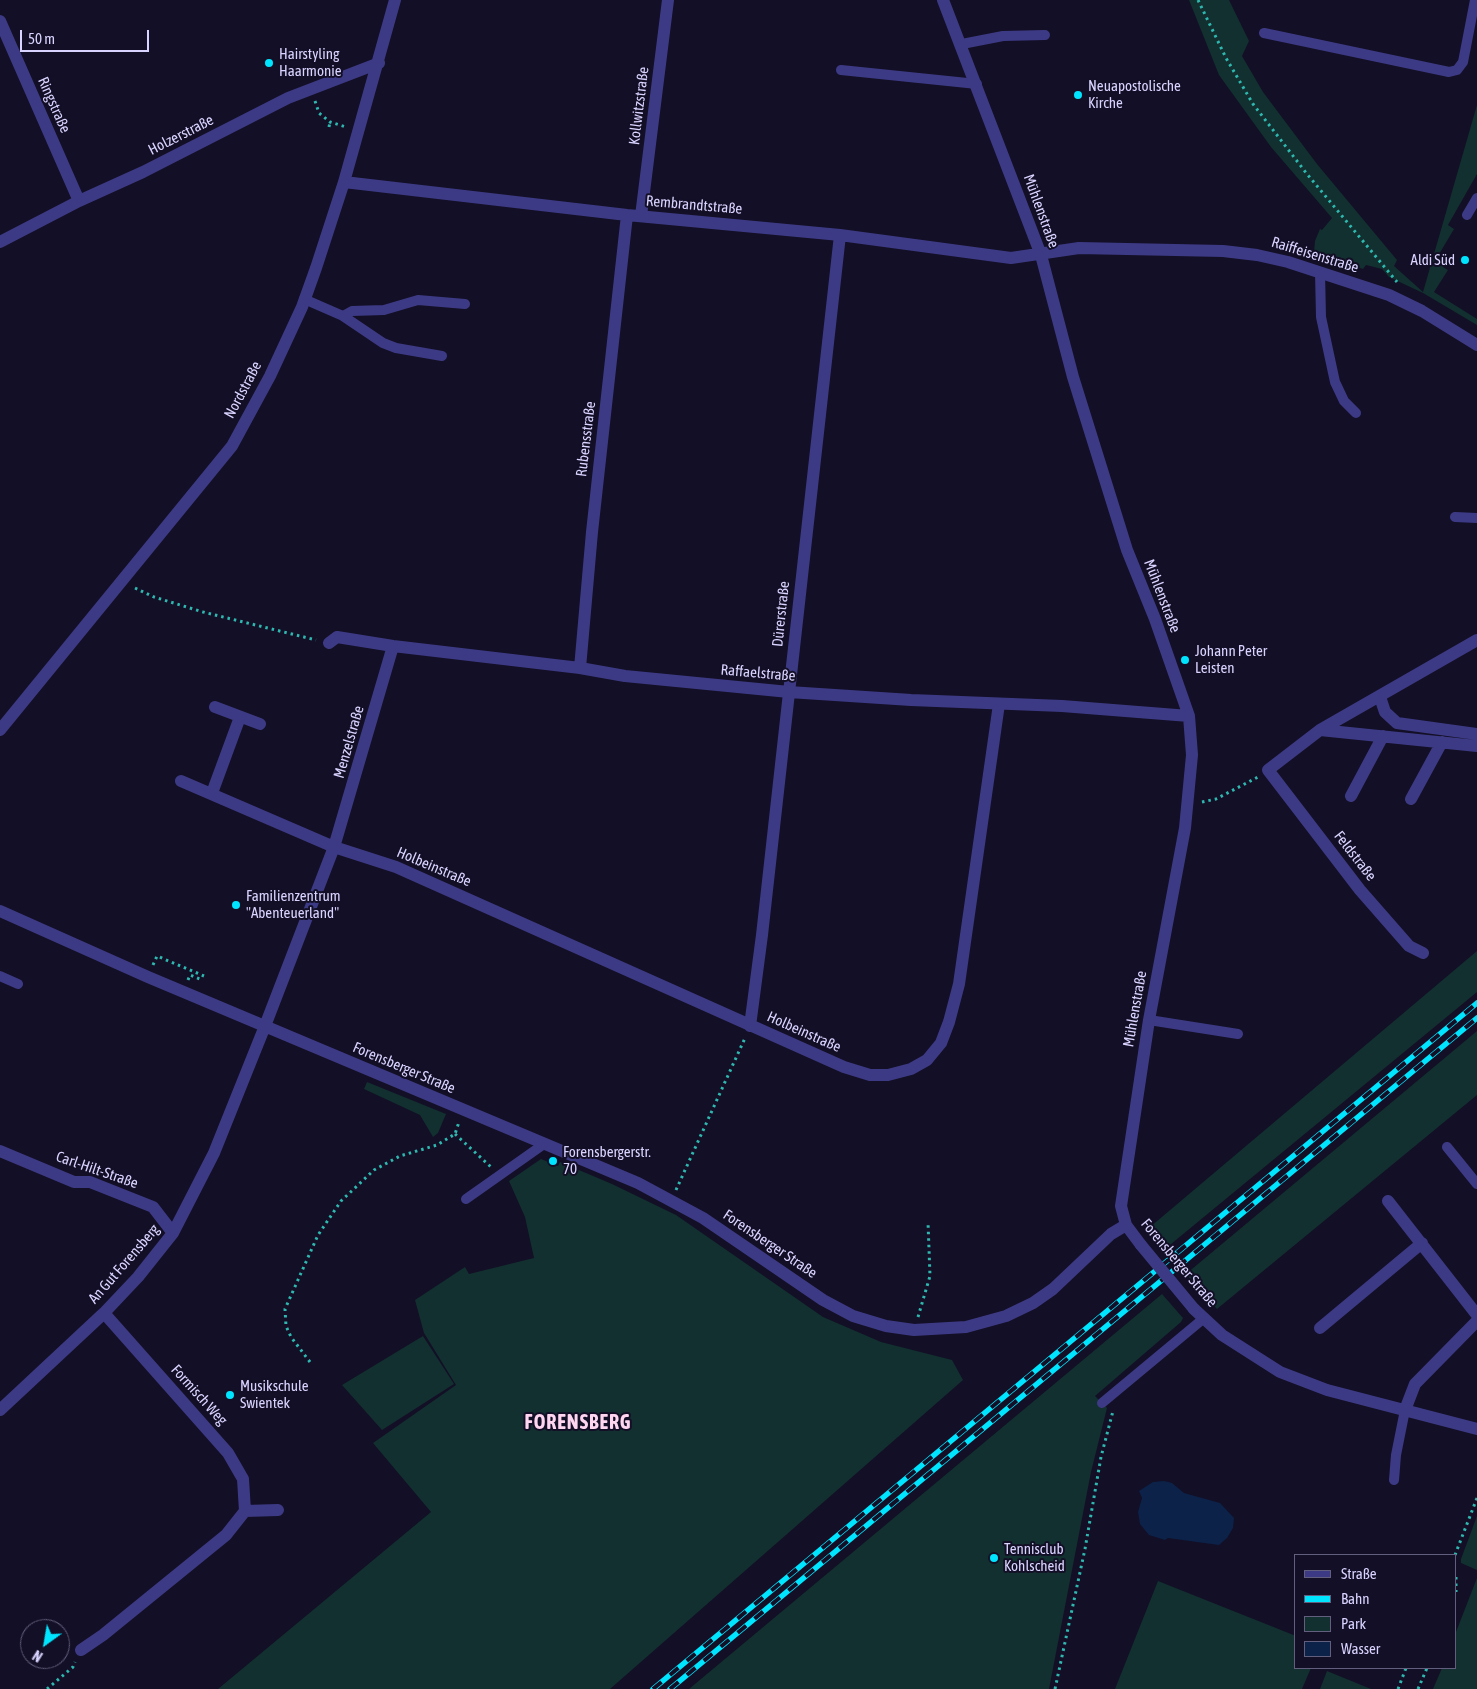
<!DOCTYPE html>
<meta charset="utf-8">
<style>
body{margin:0}
#map{position:relative;width:1477px;height:1689px;overflow:hidden;background:#130f26;font-family:"Asap Condensed",sans-serif}
canvas{display:block}
.legend{position:absolute;left:1294px;top:1554px;width:162px;height:115px;box-sizing:border-box;background:#130f26;border:1px solid #625e7d;margin:0;padding:6px 9px;list-style:none;font-size:15px;color:#d9d4ff}
.legend li{display:flex;align-items:center;gap:10px;height:25px}
.legend b{width:25px;border:1px solid #625e7d}
.north{position:absolute;left:20px;top:1619px;width:50px;height:50px;box-sizing:border-box;background:#130f26;border:1px solid #625e7d;border-radius:50%;rotate:212deg;font-size:14px;font-weight:700;line-height:20px;text-align:center;color:#d9d4ff}
.north::after{content:'';display:block;margin:auto;width:18px;height:22px;background:#00e5ff;clip-path:polygon(50% 0,100% 100%,50% 72%,0 100%)}
.scale{position:absolute;left:20px;top:30px;width:129px;height:22px;box-sizing:border-box;border:2px solid #d9d4ff;border-top:0;padding-left:6px;font-size:15px;line-height:18px;white-space:nowrap;color:#d9d4ff;-webkit-text-stroke:4px #130f26;paint-order:stroke}
</style>
<div id="map">
<canvas width="1477" height="1689"></canvas>
<ul class="legend">
<li><b style="height:6px;background:#3d3a85"></b>Straße</li>
<li><b style="height:6px;background:#00e5ff"></b>Bahn</li>
<li><b style="height:14px;background:#12302f"></b>Park</li>
<li><b style="height:14px;background:#0c2248"></b>Wasser</li>
</ul>
<div class="north">N</div>
<div class="scale">50 m</div>
</div>
<script>
const context = document.querySelector('canvas').getContext('2d');
context.lineJoin = 'round';
function fillPath(path, color) { context.fillStyle = color; context.fill(path, 'evenodd'); }
const shape = rows => new Path2D(rows.map(r => 'M' + r).join(''));
function trace(path, color, width, dash) { context.strokeStyle = color; context.lineWidth = width; context.lineCap = dash ? 'butt' : 'round'; context.setLineDash(dash || []); context.stroke(path); }
function write(font, color, halo, rows, align = 'center') {
  context.font = font + ' "Asap Condensed",sans-serif'; context.lineWidth = 4; context.setLineDash([]); context.textBaseline = 'middle'; context.strokeStyle = halo; context.fillStyle = color; for (const [text, x, y, turn = 0] of rows) {
    context.save(); context.translate(x, y); context.rotate((+turn || 0) * Math.PI / 180); context.textAlign = isNaN(turn) ? turn : align; if (halo) context.strokeText(text, 0, 0); context.fillText(text, 0, 0); context.restore();
  }
}
fillPath(shape([
 [1189,0,1229,0,1249,41,1242,56,1263,92,1317,164,1397,260,1394,266,1423,292,1477,105,1477,174,1448,225,1454,229,1438,256,1446,261,1443,267,1448,270,1434,292,1477,319,1477,325,1423,293,1389,277,1382,269,1366,265,1363,269,1314,253,1315,241,1320,229,1322,230,1332,218,1271,147,1219,75],
 [1477,951,1477,992,1165,1249,1150,1227],
 [1477,1031,1477,1095,1217,1309,1186,1274],
 [367,1082,446,1114,438,1133,433,1137,420,1115,364,1089],
 [541,1159,558,1166,560,1162,612,1184,676,1215,823,1317,881,1342,952,1360,963,1380,610,1689,218,1689,431,1512,373,1443,456,1385,424,1333,415,1300,465,1267,469,1274,534,1258,525,1217,509,1181],
 [1162,1294,1183,1318,1181,1322,1095,1396,1107,1408,1091,1472,1049,1689,689,1689],
 [423,1336,454,1384,382,1430,342,1385],
 [1477,1516,1477,1570,1461,1563,1461,1559],
 [1477,1578,1477,1689,1433,1689,1442,1668,1456,1668,1456,1632],
 [1158,1581,1296,1636,1296,1668,1311,1668,1302,1689,1115,1689],
 [1327,1671,1371,1689,1320,1689]
]), '#12302f');
fillPath(shape([
 [1164,1481,1172,1483,1184,1493,1220,1503,1234,1518,1233,1528,1227,1538,1219,1545,1168,1538,1165,1540,1149,1535,1140,1524,1138,1512,1142,1498,1139,1491,1153,1482]
]), '#0c2248');
trace(shape([
 [1198,0,1226,58,1253,104,1307,174,1397,282],
 [315,101,319,113,330,122,346,127],
 [329,127,330,122],
 [135,588,154,597,203,612,316,640],
 [1202,802,1216,799,1258,777],
 [153,965,157,956,204,976],
 [188,980,190,975,202,980],
 [455,1134,491,1167],
 [676,1190,745,1038],
 [918,1317,930,1276,928,1222],
 [310,1362,291,1337,286,1326,285,1309,318,1235,341,1201,374,1170,400,1156,437,1145,455,1134,459,1122],
 [1455,1555,1477,1498],
 [1456,1577,1456,1592],
 [47,1689,73,1667,75,1662],
 [1055,1689,1085,1549,1101,1457,1113,1411],
 [1398,1689,1406,1668],
 [1418,1689,1427,1668]
]), '#2fb8b0', 3, [2.5, 4]);
trace(shape([
 [1264,33,1449,72,1457,70,1463,62,1475,0],
 [962,44,1003,36,1045,35],
 [841,70,977,84],
 [1467,215,1477,198],
 [1320,272,1321,317,1335,382,1344,401,1356,413],
 [304,299,343,316,383,343,396,348,442,356],
 [343,316,352,311,384,310,418,300,465,304],
 [1455,517,1477,518],
 [0,976,18,984],
 [1149,1020,1238,1034],
 [1447,1147,1477,1184],
 [466,1199,544,1144],
 [1102,1403,1203,1319],
 [1394,1480,1396,1455,1405,1410]
]), '#3d3a85', 10);
trace(shape([
 [943,0,1041,255,1073,377,1127,550,1155,619,1189,716,1192,755,1185,828,1149,1020,1121,1206,1126,1225,1141,1245],
 [0,21,79,201],
 [344,182,627,215,840,235,1011,258,1079,248,1223,251,1257,255,1288,262,1389,295,1422,311,1477,345],
 [641,216,668,0],
 [0,242,79,201,143,172,288,98,379,63],
 [329,643,337,637,393,646,580,668,625,676,789,692,911,700,1062,706,1189,716],
 [580,668,592,532,627,215],
 [1380,697,1385,712,1397,723,1477,734],
 [215,707,260,724],
 [0,730,232,446,270,376,302,307,316,268,344,182,395,0],
 [1320,730,1477,746],
 [181,781,334,847,396,867,844,1067,870,1075,888,1075,911,1069,927,1060,941,1043,949,1022,959,984,999,704],
 [212,793,240,717],
 [1351,796,1383,736],
 [1411,799,1442,742],
 [0,911,148,977,638,1183,703,1218,823,1300,853,1316,886,1326,914,1330,966,1327,1006,1316,1033,1303,1053,1289,1111,1234,1126,1225],
 [1423,953,1409,946,1360,890,1268,770,1320,730,1477,640],
 [750,1026,762,935,840,235],
 [0,1151,74,1182,90,1182,153,1207,173,1233],
 [1388,1201,1477,1315],
 [1194,1309,1222,1335,1280,1372,1327,1390,1477,1429],
 [1320,1328,1422,1243],
 [0,1410,104,1313,138,1277,173,1233,214,1153,265,1026,334,847,393,646],
 [1405,1410,1415,1384,1477,1321],
 [245,1511,278,1510],
 [81,1650,103,1635,226,1535,245,1511,243,1479,228,1453,104,1313]
]), '#3d3a85', 12);
const rail = shape([
 [653,1689,1477,1003],
 [670,1689,1477,1018]
]);
trace(rail, '#00e5ff', 5.5);
trace(rail, '#130f26', 4, [11]);
trace(shape([
 [1141,1245,1194,1309]
]), '#3d3a85', 12);
for (const [x, y, r, color] of [
 [269,63,5,"#00e5ff"],
 [1078,95,5,"#00e5ff"],
 [1465,260,5,"#00e5ff"],
 [1185,660,5,"#00e5ff"],
 [236,905,5,"#00e5ff"],
 [553,1161,5,"#00e5ff"],
 [230,1395,5,"#00e5ff"],
 [994,1558,5,"#00e5ff"]
]) { const dot = new Path2D(); dot.arc(x, y, r, 0, 2 * Math.PI); context.fillStyle = color; context.fill(dot); trace(dot, '#130f26', 2); }
write('15px', '#d9d4ff', '#130f26', [
 ["Hairstyling",279,54],
 ["Haarmonie",279,71],
 ["Neuapostolische",1088,86],
 ["Kirche",1088,103],
 ["Aldi Süd",1455,260,"right"],
 ["Johann Peter",1195,651],
 ["Leisten",1195,668],
 ["Familienzentrum",246,896],
 ["\"Abenteuerland\"",246,913],
 ["Forensbergerstr.",563,1152],
 ["70",563,1169],
 ["Musikschule",240,1386],
 ["Swientek",240,1403],
 ["Tennisclub",1004,1549],
 ["Kohlscheid",1004,1566]
], 'left');
write('15px', '#d9d4ff', '#130f26', [
 ["Ringstraße",54,105,66],
 ["Kollwitzstraße",639,106,-83],
 ["Holzerstraße",181,135,-27],
 ["Rembrandtstraße",694,205,5],
 ["Mühlenstraße",1041,211,70],
 ["Raiffeisenstraße",1315,255,17],
 ["Nordstraße",243,390,-62],
 ["Rubensstraße",586,439,-83],
 ["Mühlenstraße",1162,596,69],
 ["Dürerstraße",781,614,-84],
 ["Raffaelstraße",758,673,5],
 ["Menzelstraße",349,742,-74],
 ["Feldstraße",1355,856,52],
 ["Holbeinstraße",434,867,23],
 ["Mühlenstraße",1135,1009,-80],
 ["Holbeinstraße",804,1032,24],
 ["Forensberger Straße",404,1068,23],
 ["Carl-Hilt-Straße",97,1170,19],
 ["Forensberger Straße",770,1244,34],
 ["Forensberger Straße",1179,1263,50],
 ["An Gut Forensberg",124,1264,-49],
 ["Formisch Weg",199,1395,48]
]);
context.letterSpacing = '1px';
write('bold 20px', '#ffd6f0', '#130f26', [
 ["FORENSBERG",578,1423]
]);
context.letterSpacing = '0px';
</script>
